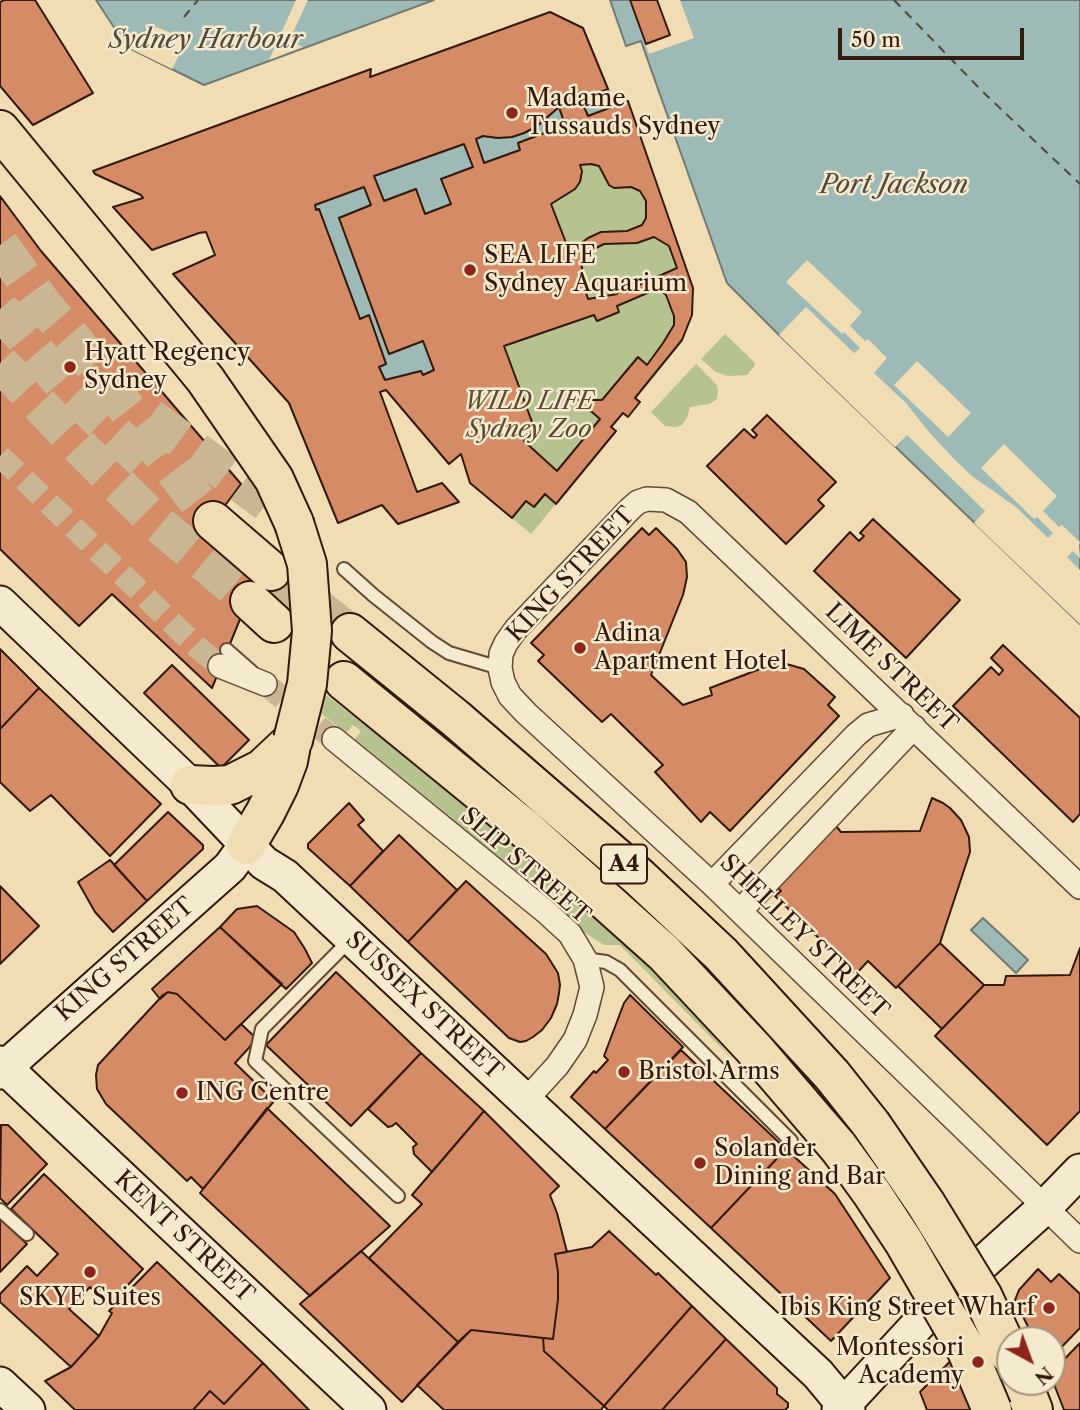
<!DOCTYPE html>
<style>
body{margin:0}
#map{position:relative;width:1080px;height:1410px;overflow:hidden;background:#f0ddb4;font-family:"Libre Caslon Text",serif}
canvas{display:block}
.north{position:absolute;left:996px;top:1326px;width:70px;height:70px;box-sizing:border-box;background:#f5e9ce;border:2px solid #a79680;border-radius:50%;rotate:139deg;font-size:19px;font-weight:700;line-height:28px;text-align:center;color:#33190b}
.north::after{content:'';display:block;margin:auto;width:24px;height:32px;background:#8f2418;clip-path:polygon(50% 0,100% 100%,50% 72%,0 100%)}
.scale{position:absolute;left:838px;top:28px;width:186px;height:32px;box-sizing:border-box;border:4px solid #33190b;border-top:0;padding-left:9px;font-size:21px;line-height:24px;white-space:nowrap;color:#33190b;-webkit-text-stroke:5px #f5e9ce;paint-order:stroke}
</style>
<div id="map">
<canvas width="1080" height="1410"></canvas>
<div class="north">N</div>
<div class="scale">50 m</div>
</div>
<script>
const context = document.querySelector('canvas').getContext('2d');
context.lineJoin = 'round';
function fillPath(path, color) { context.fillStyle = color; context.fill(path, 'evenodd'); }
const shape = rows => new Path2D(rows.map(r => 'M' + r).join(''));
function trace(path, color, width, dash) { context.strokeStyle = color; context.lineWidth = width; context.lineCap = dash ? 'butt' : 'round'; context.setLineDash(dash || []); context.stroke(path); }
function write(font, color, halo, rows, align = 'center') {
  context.font = font + ' "Libre Caslon Text",serif'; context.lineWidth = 5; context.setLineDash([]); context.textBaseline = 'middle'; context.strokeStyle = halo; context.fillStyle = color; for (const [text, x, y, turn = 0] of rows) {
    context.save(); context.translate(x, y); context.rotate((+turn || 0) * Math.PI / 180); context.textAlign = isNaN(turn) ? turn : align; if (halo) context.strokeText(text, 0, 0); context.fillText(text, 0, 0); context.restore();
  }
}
fillPath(shape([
 [628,101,693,288,692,315,682,340,636,398,640,402,628,417,623,413,612,426,616,431,531,534,470,483,461,455,449,464,386,390,406,375,421,371,423,374,582,313,518,143],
 [725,334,755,363,754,367,747,375,728,376,716,372,701,359],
 [696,364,716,384,718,389,717,399,709,404,690,407,687,418,682,425,676,427,665,426,651,412],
 [326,695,406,756,586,903,674,987,732,1059,620,945,604,945,582,931,354,740,361,731,353,725,346,733,321,713,321,705]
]), '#b6c28f');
const water = shape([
 [96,0,434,0,204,85,127,47,96,0],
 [610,0,1080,0,1080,624,779,335,727,283,641,41,626,46,610,0],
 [608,89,615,106,588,116,581,100,608,89],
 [559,107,565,125,518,143,520,150,484,163,476,139,483,136,498,138,512,137,524,133,536,127,559,107],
 [464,144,473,167,442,179,451,204,425,214,416,189,384,201,374,176,464,144],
 [364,187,371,205,339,218,389,354,423,341,434,370,423,375,421,371,385,380,379,367,386,363,369,316,360,319,319,209,316,210,315,205,364,187],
 [983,918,1028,960,1016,973,971,930,983,918]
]);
fillPath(water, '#9dbab6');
trace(water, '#737a72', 2);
fillPath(shape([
 [296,0,308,0,289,41,303,47,269,60],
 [629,0,680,0,694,38,649,54],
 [157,27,187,40,172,69,127,47],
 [807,260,862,312,850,326,865,341,868,339,887,358,874,373,906,403,929,432,955,460,972,476,1016,507,1048,538,1053,533,1037,517,1034,519,981,468,1004,444,1057,496,1043,511,1059,527,1062,525,1080,542,1079,545,1080,558,1073,551,1067,557,1080,570,1080,624,974,523,985,511,907,435,895,447,779,335,806,307,854,353,860,348,844,332,842,334,786,282],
 [917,361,971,413,948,437,894,385]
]), '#f0ddb4');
trace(shape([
 [894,0,982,91,1080,184],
 [184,17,198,0]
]), '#53493e', 2, [9, 7]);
const building = shape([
 [4,0,35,0,93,93,33,125,0,86,0,2,4,0],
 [630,0,657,0,670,35,646,44,630,0],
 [550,12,583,28,608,89,581,100,588,116,628,101,693,288,692,315,682,340,635,398,640,402,628,417,623,413,611,427,616,431,556,504,545,494,534,507,526,501,512,518,470,483,461,454,449,464,386,390,380,392,417,492,442,483,459,502,398,524,382,505,338,523,289,403,173,274,215,255,206,232,199,233,152,250,113,207,143,198,141,195,95,174,93,171,371,69,370,77,550,12],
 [559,107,565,125,518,143,520,150,484,163,476,139,483,136,498,138,512,137,524,133,536,127,559,107],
 [464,144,473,167,441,179,451,204,425,214,416,189,384,201,374,176,464,144],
 [591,164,599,166,609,185,614,188,631,187,640,191,646,201,646,218,642,225,627,231,601,232,588,238,576,247,570,253,551,204,575,189,580,182,582,171,580,165,591,164],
 [364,187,371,205,339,218,389,354,423,341,434,370,423,375,421,371,385,380,379,367,386,364,369,315,360,319,319,209,316,210,315,205,364,187],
 [654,237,669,246,677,268,634,287,627,286,619,289,617,294,588,299,582,280,583,273,581,263,585,257,592,250,604,244,637,243,654,237],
 [659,288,666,295,674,316,674,325,663,343,647,365,638,357,602,400,578,400,600,419,557,471,524,441,535,430,504,346,594,315,597,321,619,312,617,306,659,288],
 [0,196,41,251,241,484,206,531,258,575,212,688,112,594,79,626,0,549,0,196],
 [767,415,836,482,818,500,824,506,786,544,707,466,744,429,754,438,757,435,752,430,767,415],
 [873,519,960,600,906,658,814,571,850,532,859,541,864,536,860,533,873,519],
 [642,528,649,535,656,528,677,549,686,562,687,577,683,595,651,675,683,705,712,695,710,688,773,664,783,663,804,669,835,697,828,705,839,716,730,831,710,812,701,822,655,772,663,765,611,714,602,722,538,661,544,655,531,643,642,528],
 [1003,645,1080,718,1080,814,1073,822,953,706,991,667,999,675,1003,670,991,658,1003,645],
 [0,649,39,688,0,729,0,649],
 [172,665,249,740,221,768,144,693,172,665],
 [39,688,161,804,110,856,51,795,30,811,0,782,0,729,39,688],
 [932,798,943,803,950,808,961,820,969,837,970,852,940,943,896,988,868,961,856,974,775,896,781,891,777,887,836,826,841,832,920,831,932,798],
 [349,803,364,820,358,825,383,851,350,886,308,848,308,844,349,803],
 [168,812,203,845,203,849,147,901,114,865,168,812],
 [399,835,457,890,408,942,350,886,399,835],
 [110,860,147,901,113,932,95,912,78,882,110,860],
 [466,881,546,954,558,973,560,985,559,993,557,1004,551,1018,542,1030,533,1037,526,1041,520,1042,509,1038,408,942,466,881],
 [0,886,39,926,0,964,0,886],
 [257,906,294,932,305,949,312,963,286,989,220,927,237,909,257,906],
 [220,927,282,984,225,1040,177,994,168,992,160,999,152,989,220,927],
 [940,943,984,985,942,1029,898,986,940,943],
 [1080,948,1080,1111,1047,1145,935,1036,984,985,1004,985,1006,976,1070,975,1080,948],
 [336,972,421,1053,351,1126,266,1045,336,972],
 [168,992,177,994,225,1040,241,1024,257,1039,235,1063,274,1101,203,1189,191,1177,187,1181,106,1104,97,1089,96,1075,98,1065,163,995,168,992],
 [630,995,683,1047,605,1129,571,1097,594,1071,596,1073,608,1060,604,1056,624,1003,630,995],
 [681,1050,786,1149,711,1228,605,1129,681,1050],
 [421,1053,484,1111,432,1172,414,1154,413,1147,417,1144,396,1123,392,1126,388,1127,368,1109,421,1053],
 [267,1108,390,1226,310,1296,200,1193,267,1108],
 [484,1111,559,1186,550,1195,557,1213,567,1252,555,1254,558,1272,558,1299,553,1339,471,1330,458,1342,369,1258,422,1204,412,1195,484,1111],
 [1,1125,8,1125,47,1164,7,1205,0,1198,1,1125],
 [786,1149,835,1194,890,1278,831,1341,711,1228,786,1149],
 [44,1174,143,1269,109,1305,90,1287,69,1309,99,1336,71,1367,0,1302,0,1294,27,1266,37,1276,58,1254,11,1209,44,1174],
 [0,1219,27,1244,0,1272,0,1219],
 [609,1231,656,1275,658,1273,692,1306,604,1406,544,1351,543,1338,553,1339,558,1299,558,1272,555,1254,592,1247,609,1231],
 [361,1251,458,1342,402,1402,300,1304,361,1251],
 [157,1262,263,1363,224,1404,210,1391,193,1410,75,1410,45,1381,71,1367,99,1336,112,1313,109,1311,157,1262],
 [1038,1269,1051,1282,1059,1274,1080,1294,1080,1328,1052,1357,1052,1340,1034,1339,1015,1300,1019,1290,1038,1269],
 [692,1306,726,1339,662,1410,608,1410,604,1406,692,1306],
 [471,1330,543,1338,544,1351,604,1406,601,1410,444,1410,417,1385,471,1330],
 [981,1330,1000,1370,971,1391,979,1410,927,1410,920,1392,981,1330],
 [726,1339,777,1388,777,1394,788,1403,788,1407,785,1410,662,1410,726,1339],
 [1080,1343,1080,1410,1064,1410,1052,1379,1052,1372,1080,1343],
 [263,1363,309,1410,193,1410,210,1391,224,1404,263,1363]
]);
fillPath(building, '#d48b66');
trace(building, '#33190b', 2);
trace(shape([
 [0,456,197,647,220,666],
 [265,684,334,739]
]), '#cab692', 23, [23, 11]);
trace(shape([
 [0,245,44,306,77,344,213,521],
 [0,309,66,388,143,460],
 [0,363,81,448,155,521,250,601],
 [150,417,267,503],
 [271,571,350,633]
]), '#cab692', 38, [38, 19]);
const lane = shape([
 [344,569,373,595,432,642,449,653,500,668],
 [227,650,252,672],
 [351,939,262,1029,255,1061,398,1196],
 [585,959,606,962,620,970,791,1141],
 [0,1210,27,1234]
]);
const street = shape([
 [220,666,265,684],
 [334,739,546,912,570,934,585,959,592,987,585,1015,575,1040,557,1066,525,1101],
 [712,884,856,735,868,725,902,715],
 [1080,887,688,512,666,500,647,499,638,502,630,509,516,629,506,643,501,654,500,668,503,682,510,696,526,713,712,884,1080,1241],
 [740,911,914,727]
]);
const secondary = shape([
 [0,603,190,785,264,863,285,876,818,1374,848,1410],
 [0,1063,369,1410],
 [0,1072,230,867,246,845],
 [984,1262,1045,1207,1080,1171],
 [0,1384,28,1410],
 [839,1410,925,1317]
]);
const highway = shape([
 [0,130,205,379,274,479,294,523],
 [213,521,271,571],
 [250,601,274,623],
 [350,633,455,718,640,878,721,954,832,1075,871,1124],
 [344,681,524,828,664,953,754,1049,839,1148],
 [190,785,213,786,230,785,262,769,293,740],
 [246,845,265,813,279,785,288,761,291,745],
 [1022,1382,1033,1410]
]);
trace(lane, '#624a35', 16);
trace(street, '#624a35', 26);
trace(secondary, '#33190b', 37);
trace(highway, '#33190b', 42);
trace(lane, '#f5e9ce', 12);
trace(street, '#f5e9ce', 23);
trace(secondary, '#f5e9ce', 33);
trace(highway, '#f0ddb4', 38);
const highwayBridge = shape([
 [293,740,307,684,312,631,307,564,294,523],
 [871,1124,926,1204,983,1297,1010,1355],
 [839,1148,871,1192,904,1242,967,1351,992,1410]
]);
trace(highwayBridge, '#33190b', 42, []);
trace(highwayBridge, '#f0ddb4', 38);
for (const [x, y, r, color] of [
 [512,113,7,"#8f2418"],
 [470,270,7,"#8f2418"],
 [70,367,7,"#8f2418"],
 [580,648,7,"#8f2418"],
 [624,1072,7,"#8f2418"],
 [182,1093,7,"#8f2418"],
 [700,1163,7,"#8f2418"],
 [90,1272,7,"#8f2418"],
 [1049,1308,7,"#8f2418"],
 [978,1362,7,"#8f2418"]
]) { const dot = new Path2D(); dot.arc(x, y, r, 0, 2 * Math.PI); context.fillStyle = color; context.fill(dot); trace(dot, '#f5e9ce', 2.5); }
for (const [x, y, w] of [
 [624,864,46]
]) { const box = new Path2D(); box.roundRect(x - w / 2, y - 19.5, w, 39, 5); context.fillStyle = '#f5e9ce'; context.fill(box); trace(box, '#33190b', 2); }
write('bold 23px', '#33190b', null, [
 ["A4",624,864]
]);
write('24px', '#33190b', '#f5e9ce', [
 ["Madame",526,99],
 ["Tussauds Sydney",526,127],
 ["SEA LIFE",484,256],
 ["Sydney Aquarium",484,284],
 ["Hyatt Regency",84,353],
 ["Sydney",84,381],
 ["Adina",594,634],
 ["Apartment Hotel",594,662],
 ["Bristol Arms",638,1072],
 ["ING Centre",196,1093],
 ["Solander",714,1149],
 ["Dining and Bar",714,1177],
 ["SKYE Suites",90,1298,"center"],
 ["Ibis King Street Wharf",1035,1308,"right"],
 ["Montessori",964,1348,"right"],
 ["Academy",964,1376,"right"]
], 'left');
write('italic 24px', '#5a4c33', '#f5e9ce', [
 ["WILD LIFE",529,402],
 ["Sydney Zoo",529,430]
]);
write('24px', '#33190b', '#f5e9ce', [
 ["KING STREET",571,575,-47],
 ["LIME STREET",891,668,44],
 ["SLIP STREET",525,866,41],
 ["SHELLEY STREET",804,937,44],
 ["KING STREET",125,960,-41],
 ["SUSSEX STREET",424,1006,43],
 ["KENT STREET",184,1237,43]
]);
write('italic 26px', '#53493e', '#f5e9ce', [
 ["Sydney Harbour",206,40],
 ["Port Jackson",894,185]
]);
</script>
